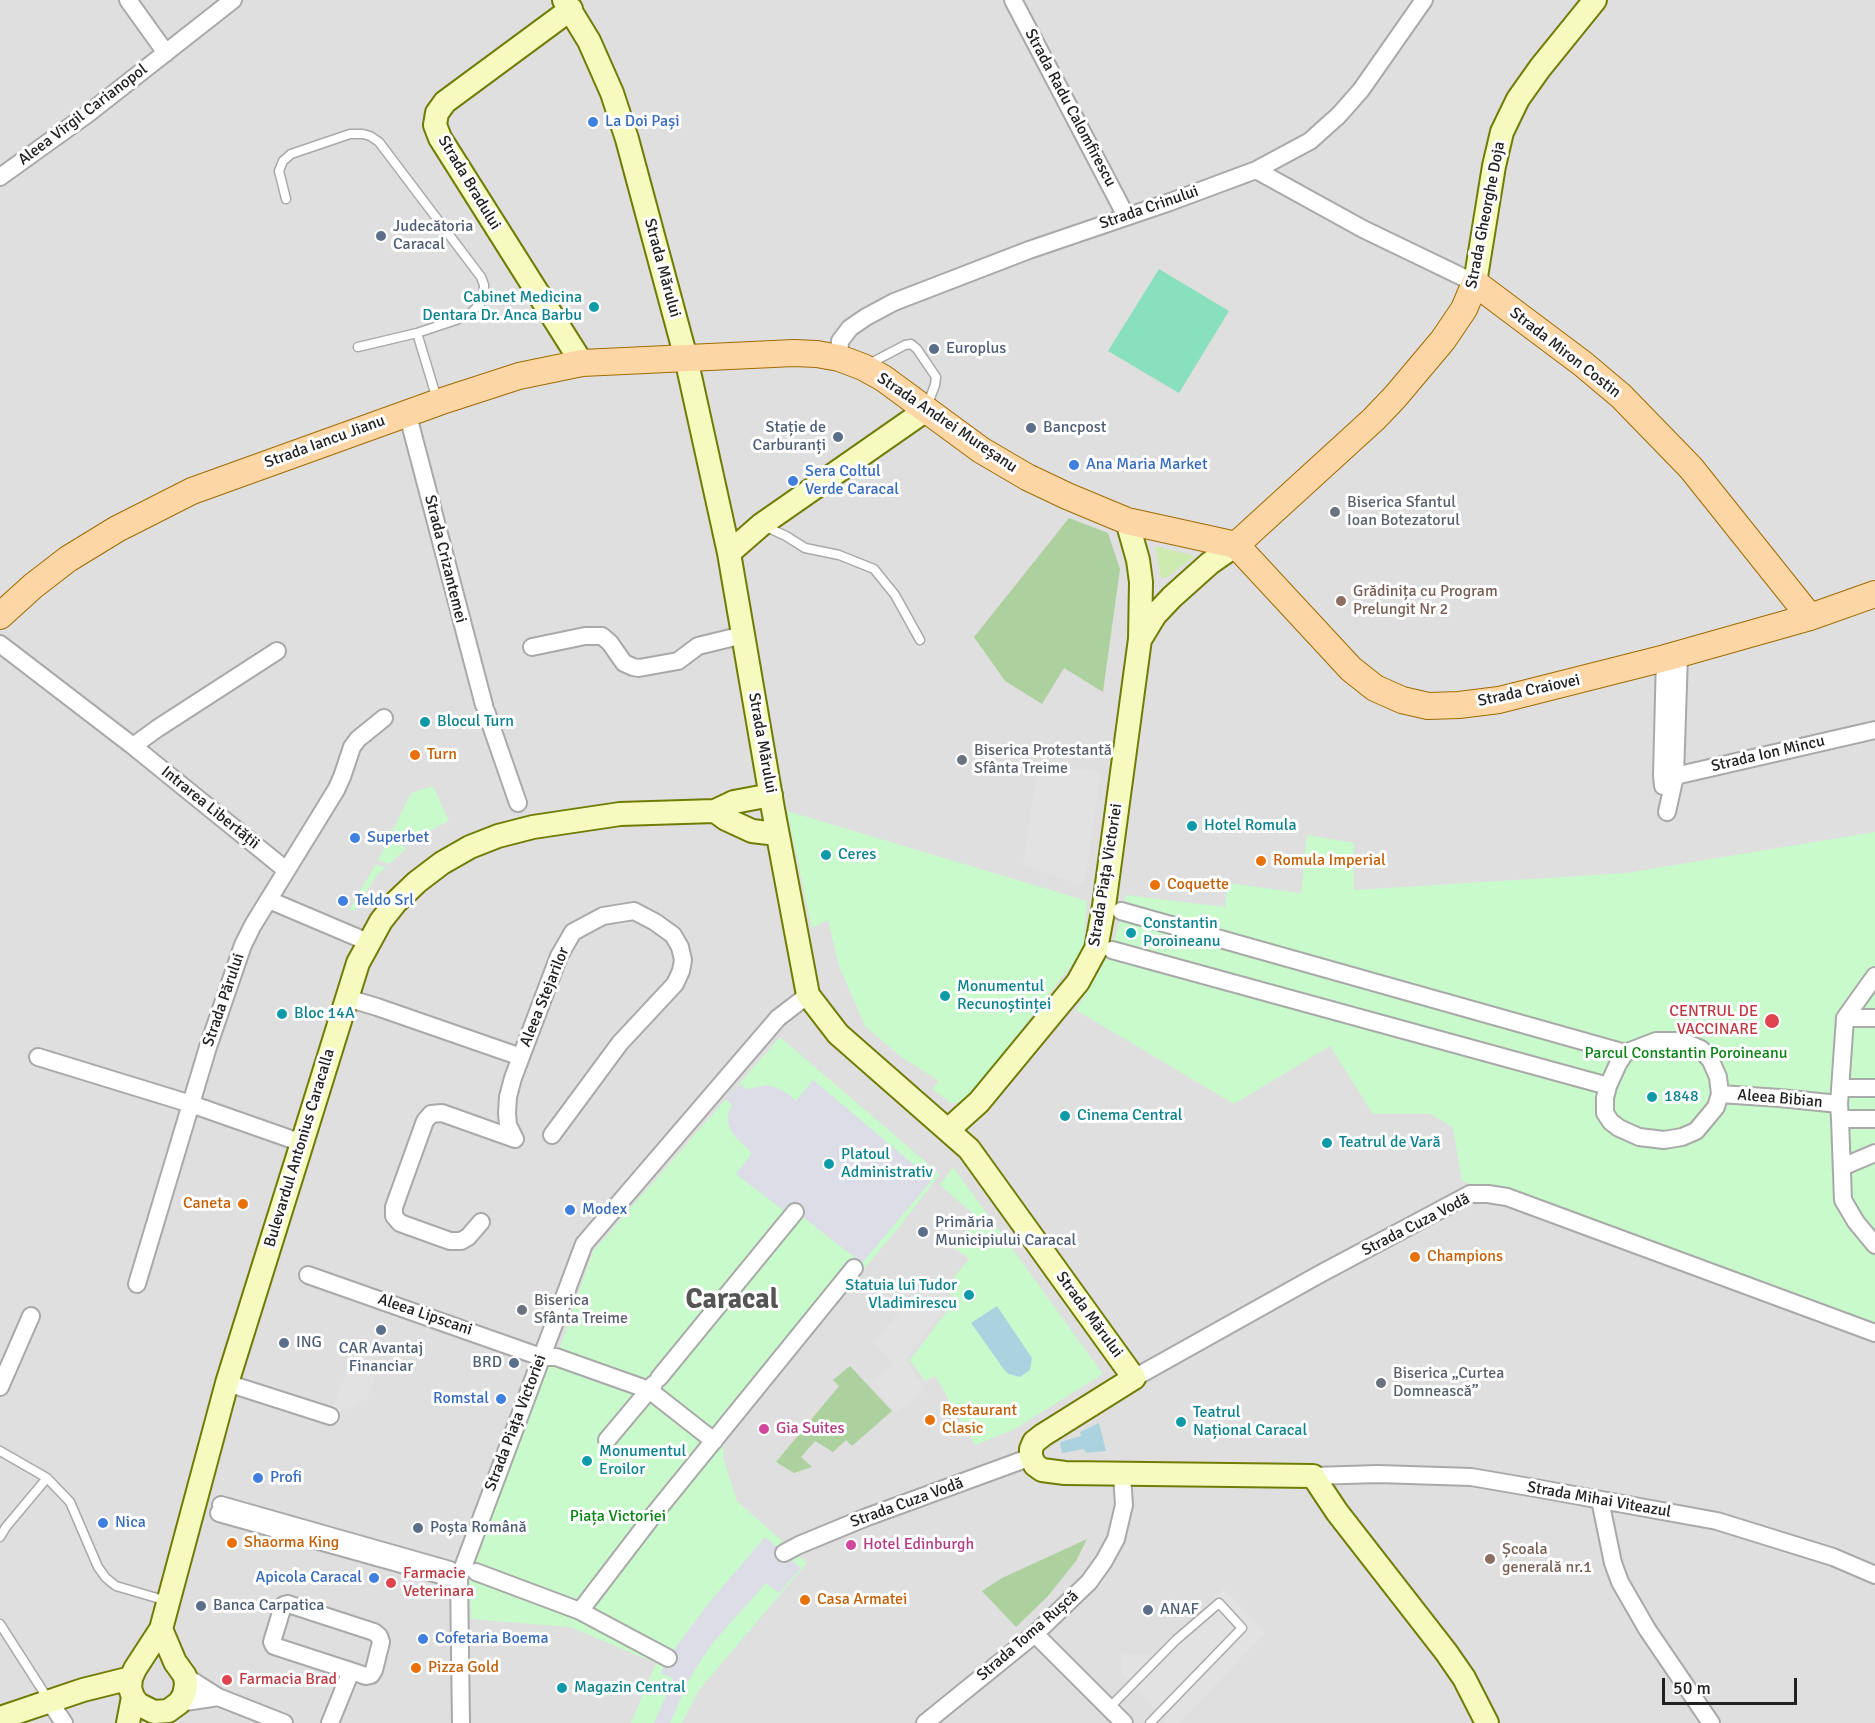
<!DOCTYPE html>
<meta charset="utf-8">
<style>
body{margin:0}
#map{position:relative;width:1875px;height:1723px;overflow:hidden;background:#f2efe9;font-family:Signika,sans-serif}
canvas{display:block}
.scale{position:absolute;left:1662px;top:1678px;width:135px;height:27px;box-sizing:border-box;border:3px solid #222;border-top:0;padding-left:8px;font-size:18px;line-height:21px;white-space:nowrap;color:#222;-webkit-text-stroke:4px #fff;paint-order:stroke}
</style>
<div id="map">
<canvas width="1875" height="1723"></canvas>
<div class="scale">50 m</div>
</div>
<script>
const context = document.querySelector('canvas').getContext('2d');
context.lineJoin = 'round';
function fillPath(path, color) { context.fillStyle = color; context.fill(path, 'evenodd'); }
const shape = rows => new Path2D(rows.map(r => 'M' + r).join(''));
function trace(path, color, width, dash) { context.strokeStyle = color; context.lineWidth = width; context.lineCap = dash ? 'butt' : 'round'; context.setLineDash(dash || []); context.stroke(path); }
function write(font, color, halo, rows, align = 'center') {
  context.font = font + ' Signika,sans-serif'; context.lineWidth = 6; context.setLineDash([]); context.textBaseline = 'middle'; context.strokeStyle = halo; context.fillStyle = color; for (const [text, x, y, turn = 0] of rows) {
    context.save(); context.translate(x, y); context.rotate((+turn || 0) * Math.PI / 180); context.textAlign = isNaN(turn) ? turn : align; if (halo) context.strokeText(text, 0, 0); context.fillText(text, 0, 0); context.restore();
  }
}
fillPath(shape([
 [0,0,1875,0,1875,1723,0,1723]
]), '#e0dfdf');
fillPath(shape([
 [1155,546,1195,556,1167,577,1161,578]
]), '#cdebb0');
fillPath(shape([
 [1069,518,1108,533,1120,569,1103,692,1064,668,1042,704,1005,681,974,637],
 [850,1366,892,1411,852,1446,846,1440,833,1452,815,1441,801,1457,812,1467,794,1473,776,1462,839,1386,833,1380],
 [1087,1539,1076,1561,1048,1596,1016,1627,982,1591,1002,1578]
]), '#add19e');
fillPath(shape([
 [433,786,449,821,438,826,414,843,391,834,411,793],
 [787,811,1087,901,1083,950,970,1096,958,1103,951,1103,932,1089,939,1081,900,1056,865,1026,839,966,828,920,812,928],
 [1875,832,1875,1323,1504,1188,1477,1187,1462,1181,1453,1128,1431,1114,1373,1114,1330,1046,1234,1104,1076,1010,1112,950,1126,895,1225,907,1228,883,1301,893,1307,835,1354,843,1354,890,1626,873],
 [388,840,407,848,389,864,378,860],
 [376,864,386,868,378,874,354,911,349,910],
 [780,1037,940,1174,900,1226,722,1438,724,1460,737,1501,807,1563,699,1690,682,1723,631,1723,656,1663,570,1627,471,1619,469,1580,474,1561,551,1357,560,1347,593,1251],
 [953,1167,1103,1374,1013,1430,975,1445,935,1376,925,1381,910,1360,956,1299,944,1289,969,1259,953,1247,977,1217,940,1185]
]), '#c8facc');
fillPath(shape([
 [1159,269,1229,311,1179,393,1108,351]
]), '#88e0be');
fillPath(shape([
 [1038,766,1101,771,1084,886,1023,865],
 [924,1281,948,1296,941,1313,906,1359,925,1390,896,1413,871,1385,894,1363,873,1344],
 [354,1352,381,1362,367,1399,330,1416],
 [1224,1588,1265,1634,1179,1723,1168,1723,1122,1674,1121,1653,1156,1654]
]), '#e2e2e2');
fillPath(shape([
 [813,1080,932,1180,862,1263,787,1205,783,1210,736,1174,752,1153,736,1138,729,1127,728,1120,728,1113,732,1105,726,1099,740,1084,747,1089,767,1085,774,1087,787,1093,796,1101],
 [765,1537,801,1568,779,1593,766,1583,716,1639,701,1660,688,1682,670,1723,654,1723,673,1679,661,1673,668,1658,708,1604]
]), '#dddde8');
fillPath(shape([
 [997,1306,1032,1358,1030,1370,1020,1377,1009,1374,1005,1371,971,1323],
 [1099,1423,1106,1451,1086,1453,1084,1449,1062,1453,1060,1442,1081,1436,1080,1432]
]), '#aad3df');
const lane = shape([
 [286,199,279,171,283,161,291,154,350,134,363,134,370,136,379,142,481,277,484,285,484,293,480,304,471,313,456,320,417,333,358,347],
 [417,333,437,399],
 [867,365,905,345,911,344,917,349,936,377,935,385,927,406],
 [764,526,786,536,805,548,839,555,874,569,895,595,920,640],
 [0,1451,47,1478,70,1502,98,1567,106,1578,116,1586,167,1601],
 [0,1537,6,1527,47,1478],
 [0,1624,48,1699],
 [1109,1708,1176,1640,1219,1603,1242,1628,1150,1723]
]);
const street = shape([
 [128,0,166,53],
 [1013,0,1126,216],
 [1256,170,1363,229,1475,283],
 [0,177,89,113,233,0],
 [839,358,840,341,850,328,866,317,894,302,1029,250,1170,202,1256,170,1310,141,1339,115,1361,90,1424,0],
 [407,412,484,705],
 [0,644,133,746,286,870],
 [532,647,585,636,602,636,610,643,624,663,633,667,639,668,678,661,698,646,743,635],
 [486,711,518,803],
 [133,746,158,728,277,651],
 [1662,776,1675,776,1875,730],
 [1663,786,1662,776,1665,658],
 [1667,812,1675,776,1679,655],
 [269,900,368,942],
 [1121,911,1625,1053],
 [1112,950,1608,1086],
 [1875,976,1845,1018,1839,1104,1840,1119,1875,1119],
 [347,998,377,1007,521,1057],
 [1845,1018,1875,1018],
 [1656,1041,1682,1041,1701,1049,1711,1061,1718,1077,1720,1094,1716,1107,1696,1131,1682,1137,1664,1140,1639,1137,1619,1128,1611,1122,1605,1113,1605,1098,1608,1086,1618,1064,1625,1053,1656,1041],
 [38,1057,191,1104,302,1143],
 [1840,1088,1875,1088],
 [1720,1094,1780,1098,1839,1104],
 [1840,1119,1843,1200,1856,1222,1875,1245],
 [515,1139,508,1125,507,1113,508,1097,513,1078,559,956,573,932,603,916,634,911,655,922,673,935,680,947,683,960,681,971,675,984,620,1043,552,1135],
 [1842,1167,1875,1153],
 [481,1222,468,1237,461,1241,450,1241,400,1223,394,1216,394,1207,425,1121,431,1114,442,1113,515,1139],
 [308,1275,541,1357,556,1357,649,1390,714,1441],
 [137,1284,208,1047,243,945,253,925,336,790,342,777,352,747,358,739,384,718],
 [659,1378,795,1212],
 [1134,1378,1320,1274,1470,1194,1488,1194,1507,1197,1875,1333],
 [227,1383,330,1416],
 [0,1387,31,1316],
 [607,1440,654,1384],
 [1313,1476,1378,1474,1471,1477,1541,1489,1717,1521,1833,1557,1875,1575],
 [1600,1500,1613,1563,1620,1582,1647,1629,1711,1723],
 [219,1513,448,1577,450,1570,221,1505],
 [784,1553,799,1545,867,1517,1031,1457],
 [476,1572,580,1611,668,1658],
 [288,1604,374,1632,379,1636,381,1642,374,1670,371,1675,366,1676,351,1671,274,1646,272,1642,282,1609,284,1605,288,1604],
 [580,1611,655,1513,854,1268],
 [1035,1634,1124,1723],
 [185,1676,218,1697,284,1723],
 [50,1702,64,1723],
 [179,1703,218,1697],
 [330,1723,351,1671],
 [461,1723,459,1578,584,1244,778,1018,808,995],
 [925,1723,1035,1634,1089,1582,1104,1561,1116,1539,1124,1505,1122,1475]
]);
const secondary = shape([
 [564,0,589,41,612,93,627,139,686,358,729,553,773,809,808,995,838,1034,969,1149,1134,1378,1043,1435,1034,1442,1031,1449,1031,1457,1035,1465,1042,1470,1065,1473,1313,1476,1337,1512,1446,1652,1464,1678,1487,1723],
 [571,9,445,102,437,113,435,125,440,138,582,363],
 [1475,283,1494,166,1502,132,1518,99,1540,68,1595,0],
 [729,553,761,525,926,410],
 [1141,638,1155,615,1172,597,1210,563,1236,545],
 [715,811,726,819,752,831,777,834],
 [948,1130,979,1102,1078,982,1096,949,1104,906,1140,639,1141,582,1138,560,1127,521],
 [161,1629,175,1662,185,1676,186,1685,184,1695,179,1703,168,1711,154,1712,138,1704,133,1697,130,1688,131,1678,135,1669,161,1629,227,1383,302,1143,358,963,381,921,396,902,417,882,442,863,470,847,498,836,533,827,620,814,715,811,734,802,771,795],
 [0,1718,83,1690,131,1678],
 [128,1723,133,1697]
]);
const primary = shape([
 [1236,545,1374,419,1395,397,1443,340,1464,309,1475,283,1583,364,1621,396,1691,468,1810,617],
 [1236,545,1351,669,1375,688,1402,700,1428,706,1459,705,1499,700,1665,658,1810,617,1875,594],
 [0,616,33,586,68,559,117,529,192,491,439,402,519,376,582,363,794,353,817,354,839,358,863,367,883,378,981,450,1027,477,1067,496,1127,521,1236,545]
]);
trace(lane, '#a9a9a9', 11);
trace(street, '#a9a9a9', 20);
trace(secondary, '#707d05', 26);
trace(primary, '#a06b00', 28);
trace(lane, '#fff', 8);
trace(street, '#fff', 16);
trace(secondary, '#f7fabf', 22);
trace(primary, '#fcd6a4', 26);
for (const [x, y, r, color] of [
 [593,122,6,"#3f7fe0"],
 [381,236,6,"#5c6f8a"],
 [594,307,6,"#0f9aa8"],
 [934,349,6,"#5c6f8a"],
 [1031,428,6,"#5c6f8a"],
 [838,437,6,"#5c6f8a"],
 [1074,465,6,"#3f7fe0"],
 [793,481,6,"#3f7fe0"],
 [1335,512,6,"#6b7280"],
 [1341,601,6,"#8d6e63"],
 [425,722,6,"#0f9aa8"],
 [415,755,6,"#e8710a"],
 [962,760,6,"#6b7280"],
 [1192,826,6,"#0f9aa8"],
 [355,838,6,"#3f7fe0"],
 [826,855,6,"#0f9aa8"],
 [1261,861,6,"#e8710a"],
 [1155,885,6,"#e8710a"],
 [343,901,6,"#3f7fe0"],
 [1131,933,6,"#0f9aa8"],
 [945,996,6,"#0f9aa8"],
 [282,1014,6,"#0f9aa8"],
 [1772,1021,8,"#e0444e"],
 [1652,1097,6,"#0f9aa8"],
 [1065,1116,6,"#0f9aa8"],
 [1327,1143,6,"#0f9aa8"],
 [829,1164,6,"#0f9aa8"],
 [243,1204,6,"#e8710a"],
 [570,1210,6,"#3f7fe0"],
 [923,1232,6,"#5c6f8a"],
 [1415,1257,6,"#e8710a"],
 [969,1295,6,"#0f9aa8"],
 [522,1310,6,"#6b7280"],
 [381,1330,6,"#5c6f8a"],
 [284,1343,6,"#5c6f8a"],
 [514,1363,6,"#5c6f8a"],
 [1381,1383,6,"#6b7280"],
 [501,1399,6,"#3f7fe0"],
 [930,1420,6,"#e8710a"],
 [1181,1422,6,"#0f9aa8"],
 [764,1429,6,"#d1479c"],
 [587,1461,6,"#0f9aa8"],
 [258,1478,6,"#3f7fe0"],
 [103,1523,6,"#3f7fe0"],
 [418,1528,6,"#5c6f8a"],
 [232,1543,6,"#e8710a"],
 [851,1545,6,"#d1479c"],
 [1490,1559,6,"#8d6e63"],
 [374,1578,6,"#3f7fe0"],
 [391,1583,6,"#e0444e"],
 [805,1600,6,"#e8710a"],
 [201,1606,6,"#5c6f8a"],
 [1148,1610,6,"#5c6f8a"],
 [423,1639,6,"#3f7fe0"],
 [416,1668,6,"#e8710a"],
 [227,1680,6,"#e0444e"],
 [562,1688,6,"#0f9aa8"]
]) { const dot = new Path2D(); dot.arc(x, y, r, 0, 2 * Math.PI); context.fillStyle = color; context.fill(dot); trace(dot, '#fff', 2); }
write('16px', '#222', '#fff', [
 ["Strada Radu Calomfirescu",1070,108,62],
 ["Aleea Virgil Carianopol",83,115,-37],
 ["Strada Bradului",469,183,59],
 ["Strada Crinului",1149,208,-19],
 ["Strada Gheorghe Doja",1486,215,-79],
 ["Strada Mărului",662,268,75],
 ["Strada Miron Costin",1565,353,38],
 ["Strada Andrei Mureșanu",947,423,34],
 ["Strada Iancu Jianu",325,442,-20],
 ["Strada Crizantemei",445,559,76],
 ["Strada Craiovei",1529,691,-12],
 ["Strada Mărului",762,743,80],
 ["Strada Ion Mincu",1768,754,-13],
 ["Intrarea Libertății",210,808,39],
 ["Strada Piața Victoriei",1106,875,-81],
 ["Aleea Stejarilor",545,997,-68],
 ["Strada Părului",224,1000,-71],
 ["Aleea Bibian",1780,1099,5],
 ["Bulevardul Antonius Caracalla",300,1148,-73],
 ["Strada Cuza Vodă",1416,1225,-27],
 ["Aleea Lipscani",425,1315,19],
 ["Strada Mărului",1089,1315,54],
 ["Strada Piața Victoriei",516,1423,-69],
 ["Strada Mihai Viteazul",1599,1500,10],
 ["Strada Cuza Vodă",907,1503,-20],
 ["Strada Toma Rușcă",1028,1636,-41]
]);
write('16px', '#366cbe', '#fff', [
 ["La Doi Pași",605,122],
 ["Ana Maria Market",1086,465],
 ["Sera Coltul",805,472],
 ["Verde Caracal",805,490],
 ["Superbet",367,838],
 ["Teldo Srl",355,901],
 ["Modex",582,1210],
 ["Romstal",489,1399,"right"],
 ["Profi",270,1478],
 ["Nica",115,1523],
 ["Apicola Caracal",362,1578,"right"],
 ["Cofetaria Boema",435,1639]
], 'left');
write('16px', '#4e5e75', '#fff', [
 ["Judecătoria",393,227],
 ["Caracal",393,245],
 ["Europlus",946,349],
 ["Stație de",826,428,"right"],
 ["Carburanți",826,446,"right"],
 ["Bancpost",1043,428],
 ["Primăria",935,1223],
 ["Municipiului Caracal",935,1241],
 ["ING",296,1343],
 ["CAR Avantaj",381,1349,"center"],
 ["Financiar",381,1367,"center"],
 ["BRD",502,1363,"right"],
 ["Poșta Română",430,1528],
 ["Banca Carpatica",213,1606],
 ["ANAF",1160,1610]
], 'left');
write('16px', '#0d838f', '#fff', [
 ["Cabinet Medicina",582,298,"right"],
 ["Dentara Dr. Anca Barbu",582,316,"right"],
 ["Blocul Turn",437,722],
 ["Hotel Romula",1204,826],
 ["Ceres",838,855],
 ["Constantin",1143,924],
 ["Poroineanu",1143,942],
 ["Monumentul",957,987],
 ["Recunoștinței",957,1005],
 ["Bloc 14A",294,1014],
 ["1848",1664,1097],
 ["Cinema Central",1077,1116],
 ["Teatrul de Vară",1339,1143],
 ["Platoul",841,1155],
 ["Administrativ",841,1173],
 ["Statuia lui Tudor",957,1286,"right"],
 ["Vladimirescu",957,1304,"right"],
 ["Teatrul",1193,1413],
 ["Național Caracal",1193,1431],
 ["Monumentul",599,1452],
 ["Eroilor",599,1470],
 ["Magazin Central",574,1688]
], 'left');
write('16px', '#5b616d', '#fff', [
 ["Biserica Sfantul",1347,503],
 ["Ioan Botezatorul",1347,521],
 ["Biserica Protestantă",974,751],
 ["Sfânta Treime",974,769],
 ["Biserica",534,1301],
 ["Sfânta Treime",534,1319],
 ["Biserica „Curtea",1393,1374],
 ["Domnească”",1393,1392]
], 'left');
write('16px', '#785e54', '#fff', [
 ["Grădinița cu Program",1353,592],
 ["Prelungit Nr 2",1353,610],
 ["Școala",1502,1550],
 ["generală nr.1",1502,1568]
], 'left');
write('16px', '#c56008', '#fff', [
 ["Turn",427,755],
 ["Romula Imperial",1273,861],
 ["Coquette",1167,885],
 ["Caneta",231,1204,"right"],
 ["Champions",1427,1257],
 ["Restaurant",942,1411],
 ["Clasic",942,1429],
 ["Shaorma King",244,1543],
 ["Casa Armatei",817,1600],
 ["Pizza Gold",428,1668]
], 'left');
write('16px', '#be3a42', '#fff', [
 ["CENTRUL DE",1758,1012,"right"],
 ["VACCINARE",1758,1030,"right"],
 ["Farmacie",403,1574],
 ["Veterinara",403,1592],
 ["Farmacia Brad",239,1680]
], 'left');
write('16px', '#0c8416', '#fff', [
 ["Parcul Constantin Poroineanu",1686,1054],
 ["Piața Victoriei",618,1517]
]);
write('16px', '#b23c85', '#fff', [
 ["Gia Suites",776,1429],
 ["Hotel Edinburgh",863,1545]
], 'left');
write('bold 28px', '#555', '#fff', [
 ["Caracal",732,1301]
]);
</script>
